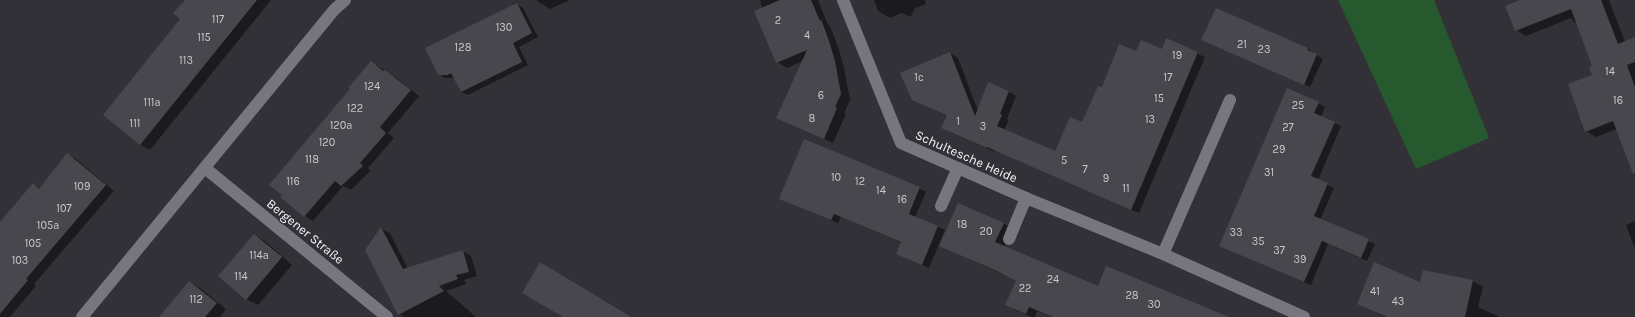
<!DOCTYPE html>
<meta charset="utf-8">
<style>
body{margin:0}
canvas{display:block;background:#323138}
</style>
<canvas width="1635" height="317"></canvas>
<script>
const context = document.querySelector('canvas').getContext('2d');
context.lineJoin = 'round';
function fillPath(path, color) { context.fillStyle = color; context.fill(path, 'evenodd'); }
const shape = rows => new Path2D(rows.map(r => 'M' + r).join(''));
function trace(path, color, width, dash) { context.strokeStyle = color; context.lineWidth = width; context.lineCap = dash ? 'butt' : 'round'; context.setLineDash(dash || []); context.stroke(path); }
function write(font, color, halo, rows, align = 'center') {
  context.font = font + ' Karla,sans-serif'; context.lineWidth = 3; context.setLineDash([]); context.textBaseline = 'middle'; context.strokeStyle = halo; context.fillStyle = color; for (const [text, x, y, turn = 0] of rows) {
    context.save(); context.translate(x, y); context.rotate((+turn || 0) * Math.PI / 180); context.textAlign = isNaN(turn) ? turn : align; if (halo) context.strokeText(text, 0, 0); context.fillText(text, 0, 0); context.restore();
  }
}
fillPath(shape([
 [1338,0,1434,0,1489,138,1416,169]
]), '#27592f');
fillPath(shape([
 [186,0,271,0,150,150,141,145,104,115,182,19],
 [537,0,570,0,550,9,538,2],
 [760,0,818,0,828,25,830,26,838,47,844,68,850,100,844,113,846,114,833,143,778,117,803,61,787,68,777,62],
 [874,0,925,0,926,4,915,8,911,17,902,13,890,18,878,11],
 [1523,0,1609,0,1625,42,1635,43,1635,176,1617,129,1596,137,1586,131,1593,66,1578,25,1573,21,1571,18,1526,36,1516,30],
 [517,4,523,8,538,37,519,47,528,65,468,95,461,92,454,78,445,78,439,74],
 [1216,9,1308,49,1323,59,1310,87,1209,43],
 [1167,40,1205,57,1139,213,995,150,995,152,950,132,942,128,948,115,913,99,950,53,958,58,978,111,989,83,1009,92,1016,96,1007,119,1009,120,1004,130,1055,152,1083,123,1102,88,1137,53,1162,50],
 [371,62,394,76,419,96,388,133,394,138,368,168,370,171,351,190,343,186,313,221,305,216,282,197,351,89],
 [1318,103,1325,107,1321,117,1341,126,1318,180,1334,188,1320,220,1375,244,1367,261,1328,244,1311,285,1227,249],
 [67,154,76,159,114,191,34,284,36,286,10,317,0,317,0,224,33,184,40,189],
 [919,188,926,192,915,217,945,230,929,268,904,257,902,243,841,217,838,223,787,202],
 [1635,221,1635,249,1626,225],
 [1003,223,1012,228,1004,247,1099,287,1197,317,1052,317,1037,311,1035,317,1032,317,1015,310,1007,305,1017,281,941,246],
 [382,229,390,233,408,269,463,251,471,256,477,276,464,280,466,284,446,291,476,317,404,317,399,314],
 [255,235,266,242,292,265,258,305,246,299],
 [1424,271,1473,281,1483,287,1478,307,1500,317,1386,317,1358,304,1421,283],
 [190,282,200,288,226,309,220,317,160,317]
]), '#0007');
fillPath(shape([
 [185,0,257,0,140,145,103,115,180,19,173,13],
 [780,0,811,0,820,21,821,19,829,41,835,61,841,94,835,107,837,108,824,139,776,118,807,50,776,63,754,11],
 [1520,0,1601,0,1618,44,1635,37,1635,62,1627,65,1635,87,1635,173,1633,174,1613,121,1585,132,1568,84,1592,75,1589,67,1592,66,1571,9,1515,31,1505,6],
 [517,3,532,33,513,43,522,62,461,92,451,73,447,75,438,75,425,48],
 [1216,8,1308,48,1307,50,1317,54,1304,85,1201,40],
 [1166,38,1198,52,1131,210,987,147,987,148,941,128,947,115,912,100,900,73,950,52,975,116,988,82,1009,91,1000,114,1002,115,997,126,1055,151,1070,117,1082,122,1098,86,1102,87,1119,44,1136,51,1141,40,1162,49],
 [371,61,383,71,385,70,411,90,380,127,386,133,360,163,363,166,341,186,335,181,304,217,280,197,282,195,269,185,350,89,348,88],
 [1287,88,1319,102,1314,113,1335,122,1311,176,1328,183,1314,216,1369,239,1361,258,1322,241,1304,282,1219,246],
 [804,139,920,187,909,214,938,226,922,265,896,254,901,242,834,214,831,220,779,199],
 [67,153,106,185,26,279,28,280,0,314,0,222,33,183,39,189],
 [958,203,1004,223,995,242,1098,286,1106,266,1229,317,1053,317,1029,307,1026,314,1005,305,1016,281,997,271,939,246],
 [381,227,403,269,463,250,469,272,456,275,458,279,439,286,444,291,398,315,365,250],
 [254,234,282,257,246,300,218,276],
 [540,262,631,317,563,317,522,293],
 [1374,262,1420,282,1423,270,1473,280,1465,317,1387,317,1357,304],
 [189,281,217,303,205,317,159,317]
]), '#48474e');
trace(shape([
 [941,206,958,168],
 [1009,239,1026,198]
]), '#77767e', 12);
trace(shape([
 [843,0,901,143,1026,198,1163,254,1304,317],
 [205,168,387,317],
 [1163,254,1230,100]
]), '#77767e', 12);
trace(shape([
 [82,317,334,10,345,0]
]), '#77767e', 12);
write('11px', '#c9c9ce', null, [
 ["117",218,20],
 ["2",778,21],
 ["130",504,28],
 ["4",807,36],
 ["115",204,38],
 ["21",1242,45],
 ["128",463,48],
 ["23",1264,50],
 ["19",1177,56],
 ["113",186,61],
 ["14",1610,72],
 ["1c",919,78],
 ["17",1168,78],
 ["124",372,87],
 ["6",821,96],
 ["15",1159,99],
 ["16",1618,101],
 ["111a",152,103],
 ["25",1298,106],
 ["122",355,109],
 ["8",812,119],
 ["13",1150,120],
 ["1",958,122],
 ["111",135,124],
 ["120a",341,126],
 ["3",983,127],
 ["27",1288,128],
 ["120",327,143],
 ["29",1279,150],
 ["118",312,160],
 ["5",1064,161],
 ["7",1085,170],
 ["31",1269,173],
 ["10",836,178],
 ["9",1106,179],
 ["116",293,182],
 ["12",860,182],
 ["109",82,187],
 ["11",1126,189],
 ["14",881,191],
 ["16",902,200],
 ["107",64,209],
 ["18",962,225],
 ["105a",48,226],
 ["20",986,232],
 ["33",1236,233],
 ["35",1258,242],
 ["105",33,244],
 ["37",1279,251],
 ["114a",259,256],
 ["39",1300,260],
 ["103",20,261],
 ["114",241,277],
 ["24",1053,280],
 ["22",1025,289],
 ["41",1375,292],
 ["28",1132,296],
 ["112",196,300],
 ["43",1398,302],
 ["30",1154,305]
]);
write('13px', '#f4f4f8', '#323138', [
 ["Schultesche Heide",966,157,24],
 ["Bergener Straße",305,232,39]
]);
</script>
